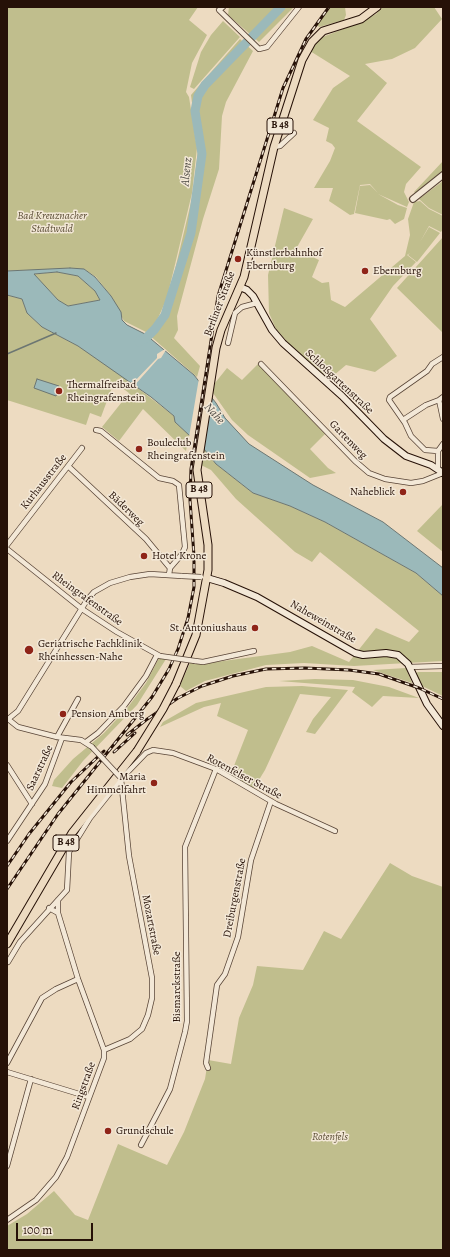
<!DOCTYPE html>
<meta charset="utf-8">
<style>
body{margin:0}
#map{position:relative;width:450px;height:1257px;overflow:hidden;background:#eddbc1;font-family:Alegreya,serif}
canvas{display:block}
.frame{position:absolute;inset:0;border:8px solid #261107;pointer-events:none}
.scale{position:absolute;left:16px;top:1223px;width:77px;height:18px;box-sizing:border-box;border:2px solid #261107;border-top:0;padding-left:5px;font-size:12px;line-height:14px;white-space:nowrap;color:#261107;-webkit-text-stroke:3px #f3e8d7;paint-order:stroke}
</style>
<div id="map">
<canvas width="450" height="1257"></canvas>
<div class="frame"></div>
<div class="scale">100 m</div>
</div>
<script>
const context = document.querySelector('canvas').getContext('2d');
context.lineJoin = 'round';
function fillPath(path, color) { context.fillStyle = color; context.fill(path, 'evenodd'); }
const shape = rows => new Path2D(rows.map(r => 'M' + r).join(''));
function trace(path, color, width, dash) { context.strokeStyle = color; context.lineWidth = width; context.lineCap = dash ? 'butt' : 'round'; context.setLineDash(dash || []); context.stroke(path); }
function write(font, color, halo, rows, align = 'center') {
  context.font = font + ' Alegreya,serif'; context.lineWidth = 3; context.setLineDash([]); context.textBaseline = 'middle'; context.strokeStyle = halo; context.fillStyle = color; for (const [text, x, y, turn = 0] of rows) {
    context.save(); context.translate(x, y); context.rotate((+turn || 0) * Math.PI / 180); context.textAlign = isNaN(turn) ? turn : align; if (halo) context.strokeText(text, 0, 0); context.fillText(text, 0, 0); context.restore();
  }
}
fillPath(shape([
 [7,7,198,7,189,20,207,35,192,63,186,92,189,97,197,148,192,193,167,298,154,327,146,332,124,321,111,296,96,277,84,269,7,271],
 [294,7,259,42,228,15,229,7],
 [331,7,345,7,346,15,344,20,319,27,317,25],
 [382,7,434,7,442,19,415,48,392,59,365,64,387,83,357,121,421,167,406,184,404,192,409,202,407,207,378,194,398,205,407,208,404,219,395,224,390,219,387,220,355,213,360,186,370,185,378,193,370,184,360,185,354,214,350,215,329,201,333,188,314,188,330,161,335,148,332,144,326,141,329,128,313,120,333,88,350,76,310,51,320,38,359,23,376,14],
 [223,21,240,37,194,89,190,87,201,52,211,35],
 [240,39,253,51,226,102,222,116,219,169,203,219,177,316,178,330,174,338,200,366,197,377,148,334,155,328,168,299,193,194,198,149,191,95],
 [443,161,443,171,416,194,414,192],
 [443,181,443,215,429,208,419,199],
 [420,201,429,209,443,216,443,229,441,232,429,226,420,242,429,227,440,233,417,262,408,255,410,253,407,255,416,262,393,286,370,319,397,356,375,372,346,365,333,376,323,374,290,345,276,329,269,313,268,275,284,208,313,219,296,249,319,260,312,277,322,283,329,282,331,300,345,307,405,256,410,235,408,219,414,202],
 [443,237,443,333,397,288],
 [57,272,78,276,95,291,100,300,68,306,58,300,33,274],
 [7,295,22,299,27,313,42,327,78,346,113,369,174,416,175,422,189,435,186,451,143,409,119,441,102,427,129,393,114,382,101,417,90,413,86,425,7,400],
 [258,364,325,434,310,449,328,468,336,473,310,478,248,435,232,420,213,393,215,383,227,368,242,380],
 [204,449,216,464,253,493,290,506,325,522,416,573,443,596,443,661,354,666,304,663,266,665,205,681,186,691,180,686,190,663,201,664,290,652,312,646,349,662,376,628,409,642,419,631,320,552,312,562,295,552,236,499,211,470,201,465],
 [443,504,443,552,417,531],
 [159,658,166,659,137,705,83,761,62,788,52,786,54,780,73,759,104,733,128,707,146,683],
 [406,668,412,683,373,670],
 [419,672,443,672,443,696,422,686,415,673],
 [315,679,353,680,389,687,419,698,383,696,372,707,352,692,355,687,279,681],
 [302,686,348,690,315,734,306,732,313,719,331,697,300,694,265,770,254,788,230,776,248,730,217,716,221,703,204,707,160,727,163,722,196,703,266,687],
 [390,863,412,876,443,887,443,1250,8,1250,7,1226,27,1214,54,1191,75,1215,88,1220,118,1144,167,1165,184,1132,205,1079,208,1060,231,1064,239,1018,253,985,257,966,303,970,324,931,341,939]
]), '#c0be8d');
const water = shape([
 [70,268,84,269,95,277,111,296,121,312,122,320,127,325,145,334,194,375,216,403,225,418,249,444,313,485,383,522,443,568,443,596,416,573,325,522,290,506,253,493,216,464,204,449,175,422,174,416,151,397,78,346,42,327,27,313,22,299,7,295,7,271,70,268],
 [57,272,78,276,95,291,100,300,68,306,58,300,34,274,57,272],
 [37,379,59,386,56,396,34,388,37,379]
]);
fillPath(water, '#9bb9ba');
trace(water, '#6c7672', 1);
fillPath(shape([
 [165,349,166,350,161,358,158,359,133,387,131,385,157,358,157,354],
 [199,378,212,395,203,452,189,437]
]), '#eddbc1');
trace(shape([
 [7,354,56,333]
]), '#6c7672', 1.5);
trace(shape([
 [139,342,146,338,155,329,165,315,191,233,202,154,195,111,198,96,205,85,281,7]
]), '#9bb9ba', 9);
const minor = shape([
 [223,7,219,10,259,49,267,47,299,7],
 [274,147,280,146,294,133],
 [228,343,235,313,242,307,257,303],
 [261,364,355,461,369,473,385,479,411,483,423,481,443,473],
 [443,397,439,400,443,419],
 [403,420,426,405,439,400],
 [96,430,101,431,159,478,173,481,179,485,185,547,182,554,170,568,169,575],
 [438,451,425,450,411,436,405,423,389,400,390,397,427,371,432,364,443,357],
 [68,466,146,539,170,568],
 [438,468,438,451,443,444],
 [7,545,82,448],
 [7,549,82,609,117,632,160,656],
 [195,661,203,662,254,651],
 [409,667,443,666],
 [8,719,18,727,57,737,81,740,92,747],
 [7,720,18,711,87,600,94,592,110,583,130,577,150,574,182,576],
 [57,737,78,699],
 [86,742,98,733,124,706,146,676,157,655],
 [7,765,32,804],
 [7,841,45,784,62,738],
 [49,908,58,913,58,900],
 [8,962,20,942,67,890,69,852,90,818,121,779,146,753,153,750,173,753,216,769,276,804,335,831],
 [104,1050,130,1039,142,1029,148,1015,152,998,152,978,129,856,121,779],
 [7,1063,42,998,56,989,78,979],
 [208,1068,206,1063,217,985,225,974,238,937,251,860,271,801],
 [7,1072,89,1097],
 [141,1145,170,1089,185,1032,187,1021,185,847,216,769],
 [7,1166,31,1079],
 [7,1220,36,1200,56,1177,67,1157,104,1058,104,1050,78,979,58,913]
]);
const tertiary = shape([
 [413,199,443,175]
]);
const secondary = shape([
 [240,287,247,290,253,296,272,330,283,343,342,396,384,439,406,456,431,465,443,473],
 [207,578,224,583,257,597,355,653,363,655,386,653,398,655,408,664,427,704,443,726]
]);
const primary = shape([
 [176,684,196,635,208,570,208,545,197,470,216,348,221,330,244,277,274,147,302,60,312,42,323,31,361,19,377,7],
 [7,944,72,833,137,751]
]);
trace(minor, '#584436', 6);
trace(tertiary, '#584436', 8);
trace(secondary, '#261107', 8);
trace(primary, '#261107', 9);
trace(minor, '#f3e8d7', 4.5);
trace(tertiary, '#f3e8d7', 5.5);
trace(secondary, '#f3e8d7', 6);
trace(primary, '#eddbc1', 7);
const rail = shape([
 [127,735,146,720,178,698,202,686,233,676,266,669,305,668,349,670,379,674,419,688,443,699],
 [114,752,135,733],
 [7,866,29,834,71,782,104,751],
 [7,889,58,814,152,697,169,669,178,649,188,618,194,587,194,556,190,500,191,469,218,296,283,88,306,39,329,7]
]);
trace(rail, '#261107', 3);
trace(rail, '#f3e8d7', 1.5, [4.5]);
const minorBridge = shape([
 [182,576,201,577],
 [160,656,195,661],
 [92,747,120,777]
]);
const primaryBridge = shape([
 [137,751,163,709,176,684]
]);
trace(minorBridge, '#584436', 6, []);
trace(primaryBridge, '#261107', 9, []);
trace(minorBridge, '#f3e8d7', 4.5);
trace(primaryBridge, '#eddbc1', 7);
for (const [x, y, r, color] of [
 [238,259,4,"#8f2418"],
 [365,271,4,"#8f2418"],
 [59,391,4,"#8f2418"],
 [139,449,4,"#8f2418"],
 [403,492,4,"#8f2418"],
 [144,556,4,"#8f2418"],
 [255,628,4,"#8f2418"],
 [29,650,5,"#8f2418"],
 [63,714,4,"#8f2418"],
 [154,783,4,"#8f2418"],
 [108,1131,4,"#8f2418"]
]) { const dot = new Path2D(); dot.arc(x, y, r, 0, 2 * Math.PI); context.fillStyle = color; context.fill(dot); trace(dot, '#f3e8d7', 1.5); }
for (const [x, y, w] of [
 [280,126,26],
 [199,490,26],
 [66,843,26]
]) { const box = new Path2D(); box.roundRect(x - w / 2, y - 8, w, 16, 3); context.fillStyle = '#f3e8d7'; context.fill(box); trace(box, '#261107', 1); }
write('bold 10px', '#261107', null, [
 ["B 48",280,126],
 ["B 48",199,490],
 ["B 48",66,843]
]);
write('italic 11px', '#5c4e36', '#f3e8d7', [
 ["Bad Kreuznacher",52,216],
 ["Stadtwald",52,229],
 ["Rotenfels",330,1137]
]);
write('11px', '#261107', '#f3e8d7', [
 ["Künstlerbahnhof",246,253],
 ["Ebernburg",246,266],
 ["Ebernburg",373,271],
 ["Thermalfreibad",67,385],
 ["Rheingrafenstein",67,398],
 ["Bouleclub",147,443],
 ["Rheingrafenstein",147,456],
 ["Naheblick",395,492,"right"],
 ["Hotel Krone",152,556],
 ["St. Antoniushaus",247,628,"right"],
 ["Geriatrische Fachklinik",38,644],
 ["Rheinhessen-Nahe",38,657],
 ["Pension Amberg",71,714],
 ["Maria",146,777,"right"],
 ["Himmelfahrt",146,790,"right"],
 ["Grundschule",116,1131]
], 'left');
write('11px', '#261107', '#f3e8d7', [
 ["Berliner Straße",220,304,-69],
 ["Schloßgartenstraße",339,382,43],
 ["Gartenweg",348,440,46],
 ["Kurhausstraße",44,482,-52],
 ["Bäderweg",126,509,44],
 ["Rheingrafenstraße",87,599,36],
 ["Naheweinstraße",323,622,30],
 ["Saarstraße",40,768,-65],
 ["Rotenfelser Straße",244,777,28],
 ["Dreiburgenstraße",235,898,-79],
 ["Mozartstraße",151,925,79],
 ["Bismarckstraße",177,987,-90],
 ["Ringstraße",84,1086,-70]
]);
write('italic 12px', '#4f4c46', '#f3e8d7', [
 ["Alsenz",187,172,-84],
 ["Nahe",214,414,48]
]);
</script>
